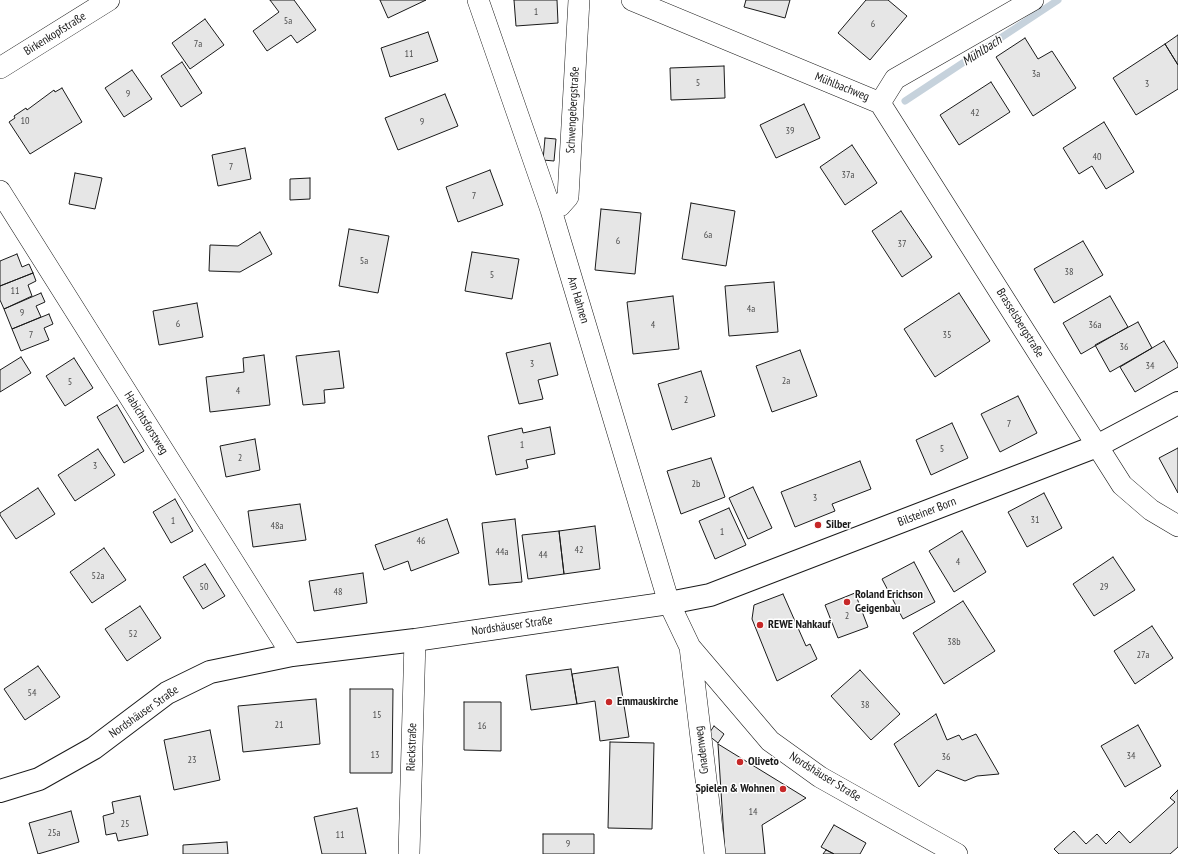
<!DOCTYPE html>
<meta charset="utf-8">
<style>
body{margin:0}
canvas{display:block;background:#fff}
</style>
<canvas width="1178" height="854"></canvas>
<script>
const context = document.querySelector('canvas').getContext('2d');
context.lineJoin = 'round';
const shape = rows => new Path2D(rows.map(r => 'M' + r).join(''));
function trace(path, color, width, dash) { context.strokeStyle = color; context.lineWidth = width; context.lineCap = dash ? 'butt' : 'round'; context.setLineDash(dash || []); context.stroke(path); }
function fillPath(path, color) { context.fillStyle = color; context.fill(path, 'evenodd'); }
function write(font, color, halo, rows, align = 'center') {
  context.font = font + ' "PT Sans Narrow",sans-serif'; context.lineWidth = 3; context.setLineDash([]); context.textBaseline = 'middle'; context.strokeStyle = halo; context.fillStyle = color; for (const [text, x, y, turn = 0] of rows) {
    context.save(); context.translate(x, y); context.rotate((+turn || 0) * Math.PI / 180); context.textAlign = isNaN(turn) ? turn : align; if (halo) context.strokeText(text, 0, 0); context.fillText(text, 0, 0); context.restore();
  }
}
trace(shape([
 [905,101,1058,0]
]), '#c6d2dc', 7);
const building = shape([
 [270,0,294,0,316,30,297,43,291,35,267,51,253,31,279,12,270,0],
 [380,0,426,0,388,18,380,0],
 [514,0,557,0,558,23,516,26,514,0],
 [746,0,790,0,785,18,744,7,746,0],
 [866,0,888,0,907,16,870,60,838,33,866,0],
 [205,19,224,45,190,69,172,43,205,19],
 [428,32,438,61,390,77,381,48,428,32],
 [1178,35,1178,65,1165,44,1178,35],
 [1025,38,1038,59,1052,51,1076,88,1033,116,996,57,1025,38],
 [1165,44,1178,65,1178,89,1136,115,1113,78,1165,44],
 [182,62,202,93,181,107,161,76,182,62],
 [724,66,725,98,671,100,670,68,724,66],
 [132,70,152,99,124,117,105,88,132,70],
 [991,82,1010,112,959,145,940,115,991,82],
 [62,88,82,122,30,154,9,122,15,118,14,116,26,108,27,110,54,90,55,92,62,88],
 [445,94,458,126,398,150,385,118,445,94],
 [804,104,820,138,776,158,760,125,804,104],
 [1104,122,1134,172,1106,189,1092,166,1079,174,1063,148,1104,122],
 [545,138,556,139,554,161,543,160,545,138],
 [852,145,877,183,845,205,820,167,852,145],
 [245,148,251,179,218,186,212,155,245,148],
 [490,170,503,205,458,222,446,187,490,170],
 [75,173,102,178,95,209,69,204,75,173],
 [310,178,310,199,290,200,290,179,310,178],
 [691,203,735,211,726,266,682,259,691,203],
 [601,209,641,213,635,274,595,270,601,209],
 [901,211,932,257,902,277,872,231,901,211],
 [349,229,389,236,378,293,339,286,349,229],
 [260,232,272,254,240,272,209,271,210,245,238,246,260,232],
 [1083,241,1103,275,1054,303,1034,269,1083,241],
 [472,252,519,259,512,299,465,291,472,252],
 [17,254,22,267,29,264,33,273,0,286,0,261,17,254],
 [33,273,36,281,28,285,32,296,4,309,0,300,0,286,33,273],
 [774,282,778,332,729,336,725,286,774,282],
 [41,293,45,302,36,306,41,317,12,329,4,309,41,293],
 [959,293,990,341,935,377,904,329,959,293],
 [673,296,679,349,633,354,627,302,673,296],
 [1110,296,1128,327,1081,354,1063,323,1110,296],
 [197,303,203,337,159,345,153,311,197,303],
 [49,314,53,324,44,328,49,340,21,351,12,329,49,314],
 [1138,322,1152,348,1110,372,1095,345,1138,322],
 [1164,341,1178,364,1178,367,1135,392,1120,367,1164,341],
 [550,343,558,375,538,380,543,399,519,404,506,353,550,343],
 [800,350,817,396,772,412,756,366,800,350],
 [339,351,344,388,324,390,325,403,303,405,296,356,339,351],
 [264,355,270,405,210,412,206,377,244,372,243,358,264,355],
 [21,357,31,373,0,392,0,370,21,357],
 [74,358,93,388,65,406,46,376,74,358],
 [701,371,715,416,672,430,658,384,701,371],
 [1018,396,1037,433,1000,452,981,414,1018,396],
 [117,405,144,451,124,463,97,417,117,405],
 [952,423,968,458,931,475,916,440,952,423],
 [550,427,555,454,526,460,528,468,496,475,488,436,522,428,523,433,550,427],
 [255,439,260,470,226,477,220,446,255,439],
 [1178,448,1178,493,1159,458,1178,448],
 [98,449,115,475,75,501,58,475,98,449],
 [711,458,725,497,681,514,667,471,711,458],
 [860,461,871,489,832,504,835,511,795,527,781,492,860,461],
 [753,487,772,528,748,539,729,498,753,487],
 [38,488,55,514,16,539,0,515,0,513,38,488],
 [1044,493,1062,528,1027,547,1008,512,1044,493],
 [175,499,193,531,171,543,153,512,175,499],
 [300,504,306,540,253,547,248,511,300,504],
 [729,508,746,545,715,559,699,521,729,508],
 [447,519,459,553,411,571,408,561,384,570,375,545,447,519],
 [515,519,522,582,489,585,482,523,515,519],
 [595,526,600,569,564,574,559,531,595,526],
 [559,531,564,574,528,579,522,535,559,531],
 [962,531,986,572,954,592,929,551,962,531],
 [104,548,126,580,92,603,70,572,104,548],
 [1113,557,1135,590,1094,616,1073,584,1113,557],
 [914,562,935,602,903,619,882,579,914,562],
 [205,564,225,596,203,609,183,577,205,564],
 [363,573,367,603,314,611,309,581,363,573],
 [855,593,868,627,838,638,825,605,855,593],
 [783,594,806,646,810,644,817,659,777,681,752,619,754,605,783,594],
 [963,601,995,651,944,684,913,633,963,601],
 [140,606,161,638,127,661,105,629,140,606],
 [1152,626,1173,658,1135,684,1114,651,1152,626],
 [38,666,60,697,25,720,4,689,38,666],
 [618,667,629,737,600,741,595,701,577,704,572,674,618,667],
 [571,669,577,704,531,710,526,675,571,669],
 [860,670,900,714,871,740,831,696,860,670],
 [350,689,393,689,392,773,350,773,350,689],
 [316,699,320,744,243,752,238,706,316,699],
 [464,702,501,702,501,751,464,750,464,702],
 [936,714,947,740,959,735,962,740,976,734,999,774,977,776,965,781,937,770,919,787,894,744,936,714],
 [1138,725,1161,766,1125,787,1101,746,1138,725],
 [714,726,724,734,718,743,708,735,714,726],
 [210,730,220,780,174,790,164,740,210,730],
 [610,742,654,743,652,829,608,828,610,742],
 [718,744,806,798,762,825,765,854,725,854,718,744],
 [1178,790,1178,847,1170,854,1059,854,1054,849,1074,831,1086,844,1097,834,1106,844,1119,831,1130,843,1175,802,1170,798,1178,790],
 [140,796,148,835,118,841,116,833,106,835,103,816,114,813,112,802,140,796],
 [357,808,366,854,322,854,314,817,357,808],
 [71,811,79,842,38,854,29,823,71,811],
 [834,825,866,843,860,854,834,854,821,847,834,825],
 [543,834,594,834,594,854,543,854,543,834],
 [227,842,228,854,183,854,183,845,227,842],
 [826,850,834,854,823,854,826,850]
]);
fillPath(building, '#e6e6e6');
trace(building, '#1a1a1a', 1);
const minor = shape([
 [478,0,551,210,669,603,690,647,770,741,820,777,957,854],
 [632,0,880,103],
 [0,68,109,0],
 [880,103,1122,485,1151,510,1178,526],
 [880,103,895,79,1033,0],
 [0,191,292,655],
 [551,210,560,206,568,197,579,0],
 [690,647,715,854],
 [409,854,415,640]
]);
const tertiary = shape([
 [0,791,39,779,94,748,167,693,210,672,292,655,415,640,669,603,710,595,1097,446,1178,403]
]);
trace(minor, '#1a1a1a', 22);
trace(tertiary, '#1a1a1a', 24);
trace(minor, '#fff', 21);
trace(tertiary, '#fff', 22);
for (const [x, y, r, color] of [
 [818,525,4,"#c62828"],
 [847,602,4,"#c62828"],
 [760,625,4,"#c62828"],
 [609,702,4,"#c62828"],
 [740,762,4,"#c62828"],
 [783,789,4,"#c62828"]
]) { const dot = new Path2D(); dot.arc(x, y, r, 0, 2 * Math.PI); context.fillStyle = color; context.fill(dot); trace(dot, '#fff', 1.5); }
write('10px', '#4d4d4d', null, [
 ["1",536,12],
 ["5a",288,21],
 ["6",873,24],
 ["7a",198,44],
 ["11",409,54],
 ["3a",1036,74],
 ["5",698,83],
 ["3",1147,84],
 ["9",128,94],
 ["42",975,113],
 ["10",25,121],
 ["9",422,122],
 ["39",790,131],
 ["40",1097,157],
 ["7",231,167],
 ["37a",848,175],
 ["7",474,196],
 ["6a",708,235],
 ["6",618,241],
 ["37",902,244],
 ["5a",364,261],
 ["38",1069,272],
 ["5",492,275],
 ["11",15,291],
 ["4a",751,309],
 ["9",22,313],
 ["6",178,324],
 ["4",653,325],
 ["36a",1095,325],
 ["7",31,335],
 ["35",947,335],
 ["36",1124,347],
 ["3",532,364],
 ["34",1150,366],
 ["2a",786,381],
 ["5",70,382],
 ["4",238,391],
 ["2",686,400],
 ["7",1009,424],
 ["1",522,445],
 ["5",942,449],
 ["2",240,458],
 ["3",95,466],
 ["2b",696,484],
 ["3",815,498],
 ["31",1035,520],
 ["1",173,521],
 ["48a",277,526],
 ["1",722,532],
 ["46",421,541],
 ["42",579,550],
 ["44a",502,552],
 ["44",543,555],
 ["4",958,562],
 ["52a",98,576],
 ["50",204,587],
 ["29",1104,587],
 ["48",338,592],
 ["2",847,616],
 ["52",133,634],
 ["38b",954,642],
 ["27a",1143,655],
 ["54",32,693],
 ["38",865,705],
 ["15",377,715],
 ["21",279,725],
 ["16",482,726],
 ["13",375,755],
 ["34",1131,756],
 ["36",946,757],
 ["23",192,760],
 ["14",753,812],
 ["25",125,824],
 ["25a",54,833],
 ["11",340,835],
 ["9",568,844]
]);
write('12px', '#1a1a1a', '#fff', [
 ["Birkenkopfstraße",55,34,-32],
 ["Mühlbachweg",842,87,22],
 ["Schwengebergstraße",573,110,-87],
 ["Am Hahnen",578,300,73],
 ["Brasselsbergstraße",1020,323,58],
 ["Habichtsforstweg",146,423,58],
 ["Bilsteiner Born",927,512,-21],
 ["Nordshäuser Straße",512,626,-8],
 ["Nordshäuser Straße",144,712,-35],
 ["Rieckstraße",412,747,-88],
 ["Gnadenweg",702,750,-97],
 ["Nordshäuser Straße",825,777,32]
]);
write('bold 12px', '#1a1a1a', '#fff', [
 ["Silber",826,525],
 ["Roland Erichson",855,595],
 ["Geigenbau",855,609],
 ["REWE Nahkauf",768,625],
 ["Emmauskirche",617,702],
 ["Oliveto",748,762],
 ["Spielen & Wohnen",775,789,"right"]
], 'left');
write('italic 13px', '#1a1a1a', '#fff', [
 ["Mühlbach",982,51,-33]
]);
</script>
